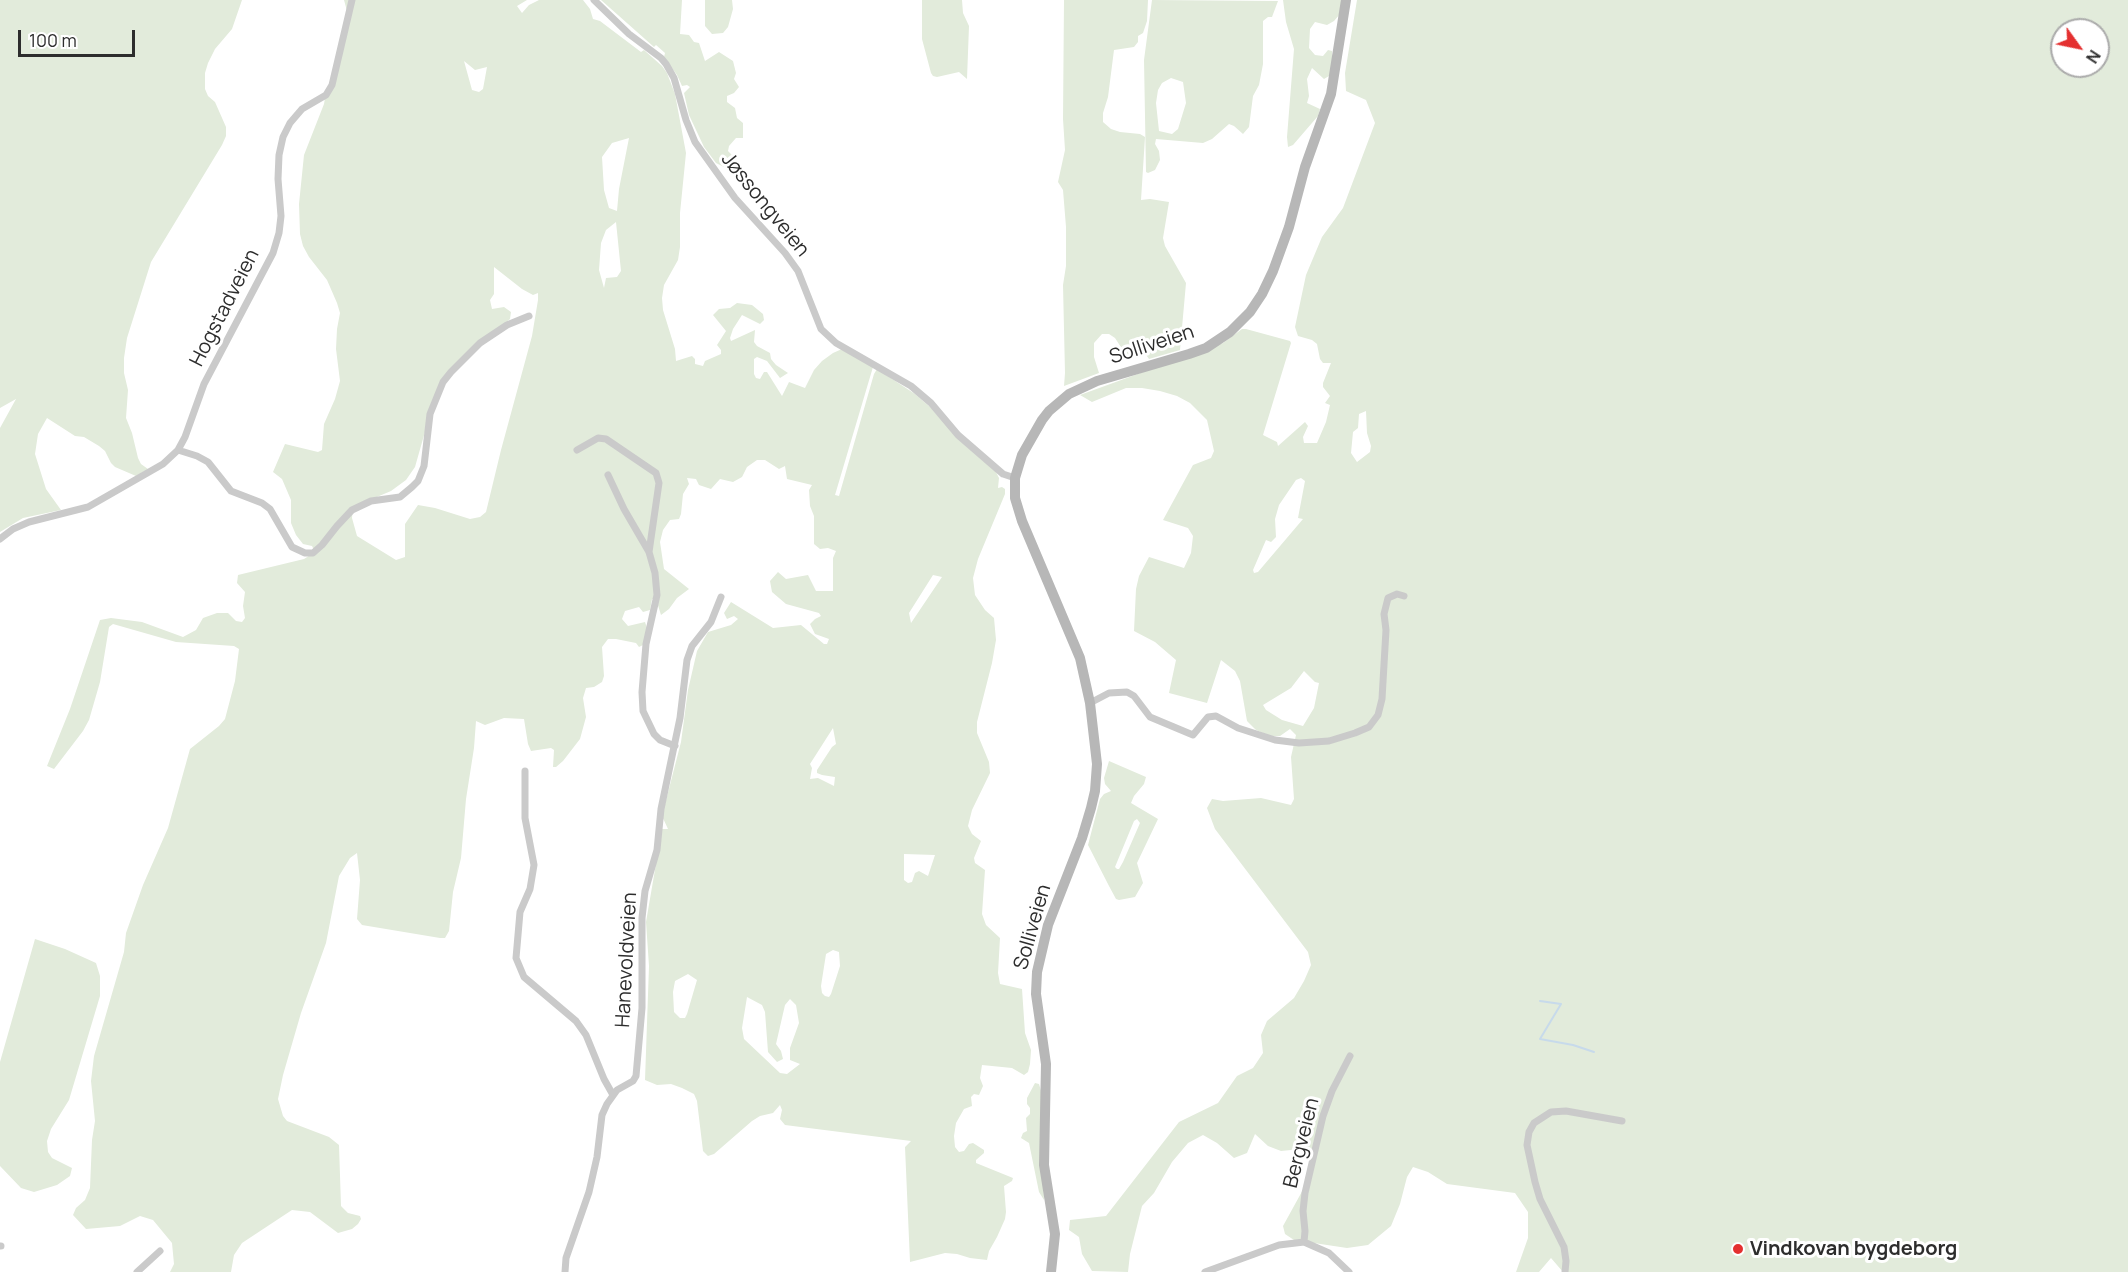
<!DOCTYPE html>
<meta charset="utf-8">
<style>
body{margin:0}
#map{position:relative;width:2128px;height:1272px;overflow:hidden;background:#fff;font-family:Manrope,sans-serif}
canvas{display:block}
.north{position:absolute;left:2050px;top:18px;width:60px;height:60px;box-sizing:border-box;background:#fff;border:2px solid #ababab;border-radius:50%;rotate:123deg;font-size:16px;font-weight:700;line-height:24px;text-align:center;color:#2d2d2d}
.north::after{content:'';display:block;margin:auto;width:21px;height:27px;background:#e43030;clip-path:polygon(50% 0,100% 100%,50% 72%,0 100%)}
.scale{position:absolute;left:18px;top:30px;width:117px;height:27px;box-sizing:border-box;border:3px solid #2d2d2d;border-top:0;padding-left:8px;font-size:18px;line-height:21px;white-space:nowrap;color:#2d2d2d;-webkit-text-stroke:4px #fff;paint-order:stroke}
</style>
<div id="map">
<canvas width="2128" height="1272"></canvas>
<div class="north">N</div>
<div class="scale">100 m</div>
</div>
<script>
const context = document.querySelector('canvas').getContext('2d');
context.lineJoin = 'round';
function fillPath(path, color) { context.fillStyle = color; context.fill(path, 'evenodd'); }
const shape = rows => new Path2D(rows.map(r => 'M' + r).join(''));
function trace(path, color, width, dash) { context.strokeStyle = color; context.lineWidth = width; context.lineCap = dash ? 'butt' : 'round'; context.setLineDash(dash || []); context.stroke(path); }
function write(font, color, halo, rows, align = 'center') {
  context.font = font + ' Manrope,sans-serif'; context.lineWidth = 6; context.setLineDash([]); context.textBaseline = 'middle'; context.strokeStyle = halo; context.fillStyle = color; for (const [text, x, y, turn = 0] of rows) {
    context.save(); context.translate(x, y); context.rotate((+turn || 0) * Math.PI / 180); context.textAlign = isNaN(turn) ? turn : align; if (halo) context.strokeText(text, 0, 0); context.fillText(text, 0, 0); context.restore();
  }
}
fillPath(shape([
 [0,0,242,0,232,29,215,49,208,63,205,73,205,89,208,96,215,102,226,127,226,136,222,145,151,262,127,338,124,358,124,373,128,390,126,418,132,433,138,458,141,464,148,469,136,476,115,467,111,463,105,451,99,446,84,437,75,436,47,418,38,434,35,454,46,489,61,510,23,518,0,532,0,428,16,399,0,408],
 [344,0,527,0,517,6,522,13,529,5,539,0,583,0,590,9,593,19,600,21,641,52,644,50,662,66,667,73,675,94,686,153,680,213,680,247,678,260,664,285,662,298,663,310,675,349,676,361,692,356,695,359,695,364,703,366,705,361,721,354,721,350,717,345,726,331,713,315,719,309,730,308,737,303,752,305,763,314,764,320,760,324,742,315,733,329,730,338,731,341,755,330,754,342,757,346,770,353,771,359,776,365,788,373,780,378,767,361,757,357,754,359,754,374,756,378,760,379,764,372,767,372,782,396,789,382,805,388,814,370,822,361,833,353,842,349,873,367,835,495,839,496,874,374,877,369,915,394,930,407,959,440,996,472,999,478,998,488,1002,487,1005,489,1005,494,978,559,973,578,975,595,985,610,994,618,996,640,992,663,977,722,977,733,989,762,990,773,972,810,968,826,972,834,981,841,974,858,975,863,985,870,982,914,986,925,1000,938,998,973,1000,984,1022,989,1025,1033,1031,1050,1030,1064,1028,1072,1024,1075,1012,1068,982,1065,980,1078,983,1086,979,1095,974,1094,971,1097,972,1106,964,1109,956,1123,954,1136,955,1147,959,1152,964,1151,969,1144,973,1143,984,1150,984,1153,976,1160,976,1163,1013,1178,1012,1181,1004,1186,1006,1212,1005,1219,997,1237,989,1251,987,1260,970,1258,957,1254,945,1253,910,1262,905,1147,911,1141,785,1125,780,1119,782,1110,780,1105,773,1113,760,1116,752,1121,714,1154,708,1156,703,1151,697,1101,694,1094,682,1088,671,1084,657,1085,645,1080,649,966,646,922,662,829,668,829,662,816,681,742,688,690,697,651,708,632,731,625,738,619,734,616,727,619,724,613,731,602,773,628,801,625,824,644,827,644,829,639,815,634,810,624,815,619,821,616,819,613,786,604,772,592,770,581,778,572,786,579,808,575,816,591,833,591,833,558,836,551,828,548,820,549,814,544,814,516,810,506,809,490,812,485,787,479,785,466,779,469,765,460,757,460,747,467,742,477,733,482,720,479,711,489,699,485,696,479,687,478,689,484,683,494,681,514,679,519,670,520,663,530,660,542,664,569,689,589,677,598,669,609,661,615,656,599,652,599,650,610,643,612,639,607,625,611,622,619,628,626,645,622,647,628,643,645,639,647,636,643,616,639,608,639,602,647,604,676,602,682,594,687,586,688,583,698,586,717,580,739,563,761,556,767,553,767,554,750,551,748,531,751,528,744,524,719,504,718,485,725,476,721,474,748,466,799,461,858,453,892,449,931,445,938,440,938,362,925,357,919,360,880,357,853,350,858,339,876,326,943,301,1013,283,1075,278,1099,283,1116,287,1121,329,1137,339,1145,341,1206,348,1213,360,1216,361,1219,358,1224,352,1229,338,1233,310,1212,292,1210,242,1243,234,1255,231,1272,170,1272,174,1264,172,1243,153,1220,140,1216,120,1226,86,1229,73,1215,76,1208,85,1200,90,1188,92,1140,95,1121,91,1081,94,1056,124,952,126,933,143,885,168,828,190,749,219,726,225,719,235,681,239,649,234,646,176,642,113,624,109,627,100,682,89,720,83,731,54,769,47,766,70,709,100,620,111,618,142,622,183,637,196,630,203,618,217,613,228,613,236,621,242,622,245,618,243,606,245,592,237,583,238,575,304,559,315,552,312,546,303,544,296,535,291,523,291,500,282,479,273,472,285,444,318,452,322,450,324,424,335,399,340,381,336,349,337,329,340,313,337,303,327,280,309,257,303,246,300,234,299,204,304,155,324,104,326,92,332,84,347,11],
 [464,61,475,70,487,67,483,89,479,92,472,90],
 [629,138,619,189,617,211,609,208,604,190,602,157,612,143],
 [616,222,621,271,617,277,606,278,604,288,599,270,601,243,606,230],
 [494,267,522,289,533,295,538,293,538,300,532,336,501,450,486,512,480,517,470,519,435,508,418,505,405,524,405,557,396,560,357,536,352,518,353,507,391,491,406,480,415,467,434,400,456,367,510,319,511,312,504,307,492,309,490,300,494,294],
 [933,575,942,577,911,623,909,613],
 [833,728,836,744,832,747,817,770,817,773,822,775,835,777,834,786,818,778,810,779,812,768,810,764],
 [904,854,935,855,928,876,919,871,915,873,912,882,908,883,904,880],
 [833,950,839,952,840,966,831,994,829,997,825,996,822,993,821,986,826,954],
 [688,974,697,980,687,1014,685,1018,680,1018,674,1012,673,992,675,981],
 [747,997,762,1005,765,1012,768,1052,777,1062,783,1059,781,1051,776,1044,785,1005,790,999,796,1005,799,1023,790,1048,790,1060,800,1064,787,1074,780,1073,744,1039,742,1028],
 [601,0,682,0,680,34,689,35,694,42,699,43,705,61,719,52,733,61,736,73,734,79,739,87,734,93,727,96,727,102,735,108,737,118,743,123,743,138,736,138,729,146,728,151,733,156,731,163,724,167,716,163,704,147,689,115,684,93,690,87,687,85,682,86,677,75,664,57,665,53,656,45,654,47],
 [705,0,732,0,733,9,728,27,723,33,712,34,705,26],
 [922,0,962,0,963,13,969,26,967,79,959,72,937,77,933,76,931,73,922,39],
 [1064,0,1148,0,1147,21,1143,33,1138,36,1138,42,1134,47,1114,50,1108,97,1103,113,1103,122,1111,129,1120,132,1140,134,1145,137,1141,200,1150,199,1169,202,1163,238,1165,246,1186,283,1180,350,1149,359,1142,349,1128,358,1115,338,1109,334,1102,334,1094,343,1094,357,1099,373,1064,386,1065,373,1063,285,1066,266,1066,227,1063,190,1058,182,1065,150,1063,119],
 [1152,0,1278,1,1272,17,1268,17,1263,21,1263,64,1259,85,1253,96,1249,127,1243,134,1234,126,1229,124,1212,139,1203,143,1156,139,1155,144,1159,151,1160,160,1155,170,1148,173,1146,172,1144,60],
 [1171,78,1183,82,1186,103,1178,129,1172,134,1159,131,1156,103,1158,90,1162,83],
 [1283,0,1343,0,1340,14,1334,21,1327,25,1315,22,1310,29,1309,48,1315,55,1323,56,1328,50,1332,51,1332,68,1329,76,1324,79,1312,68,1307,79,1309,96,1307,103,1320,109,1318,116,1293,145,1288,147,1287,137,1294,49,1286,22],
 [1357,0,2128,0,2128,1272,1563,1272,1551,1258,1539,1272,1516,1272,1528,1238,1528,1212,1515,1193,1447,1184,1428,1172,1413,1167,1407,1177,1400,1204,1391,1226,1368,1245,1347,1248,1294,1240,1285,1234,1283,1226,1305,1186,1316,1160,1305,1153,1291,1150,1281,1151,1268,1146,1255,1134,1247,1153,1234,1158,1217,1143,1203,1135,1188,1143,1172,1162,1154,1193,1142,1206,1130,1254,1128,1272,1092,1271,1082,1254,1079,1237,1069,1230,1070,1220,1106,1216,1179,1122,1218,1103,1237,1076,1253,1068,1263,1053,1261,1035,1267,1021,1294,998,1304,981,1311,965,1308,952,1215,829,1207,808,1212,799,1223,801,1261,798,1291,805,1294,799,1291,757,1296,735,1290,729,1280,736,1270,736,1256,730,1247,721,1240,681,1235,671,1221,660,1207,703,1169,693,1176,660,1155,642,1134,631,1136,589,1139,576,1149,557,1184,568,1191,553,1193,536,1188,528,1163,520,1193,465,1211,458,1214,451,1207,420,1190,403,1177,396,1160,391,1142,388,1126,388,1092,402,1080,395,1223,343,1242,329,1246,329,1290,341,1291,343,1263,435,1277,442,1278,446,1305,422,1308,426,1303,437,1304,443,1317,443,1326,422,1330,405,1325,403,1330,396,1323,387,1323,383,1331,363,1323,363,1320,359,1317,344,1312,340,1298,336,1295,327,1306,275,1322,237,1343,208,1375,123,1366,100,1346,91,1345,73],
 [2062,30,2098,30,2098,66,2062,66],
 [1366,411,1367,433,1371,446,1370,452,1357,462,1351,453,1353,432,1358,428,1359,414],
 [1301,478,1305,481,1298,518,1303,519,1258,572,1254,573,1253,570,1266,540,1271,542,1276,537,1275,519,1279,505,1296,480],
 [1304,671,1315,682,1319,683,1314,708,1303,726,1282,720,1266,710,1263,705,1291,688],
 [1109,761,1146,777,1144,784,1134,796,1131,803,1158,819,1137,863,1143,883,1135,897,1119,900,1116,899,1109,886,1088,845,1100,799,1104,794,1111,791,1105,784,1104,778],
 [1137,819,1140,823,1123,862,1119,869,1117,869,1115,867,1134,821],
 [35,939,65,949,96,963,100,976,100,996,69,1100,51,1129,47,1141,48,1152,52,1158,72,1168,70,1176,57,1185,34,1192,21,1188,0,1166,0,1062],
 [1035,1083,1039,1084,1041,1091,1044,1200,1039,1192,1029,1143,1021,1138,1023,1133,1027,1131,1026,1118,1030,1114,1030,1108,1027,1104,1027,1098]
]), '#e2ebdb');
trace(shape([
 [1540,1001,1561,1004,1540,1039,1573,1045,1594,1052]
]), '#c7daeb', 2);
trace(shape([
 [594,0,629,34,661,58,666,64,674,78,686,120,695,142,735,198,785,253,798,271,821,329,836,343,911,386,931,403,958,435,1003,474,1015,478],
 [178,450,197,456,208,462,231,491,262,503,270,509,292,547,305,553,313,553,322,545,337,526,352,510,371,501,400,497,412,487,418,481,424,466,430,414,443,382,451,372,480,343,507,325,529,316],
 [577,450,598,438,606,439,656,473,659,483,649,552],
 [608,475,624,509,649,552,655,573,657,595,646,644,642,692,643,711,654,734,660,740,675,746],
 [0,539,13,529,29,522,88,507,163,464,178,450,185,437,204,384,273,253,279,233,281,216,278,179,279,155,283,137,290,123,302,109,326,95,332,85,352,0],
 [1090,703,1109,693,1127,692,1134,696,1150,717,1193,735,1208,717,1216,716,1238,728,1275,740,1299,743,1329,741,1355,733,1369,727,1378,715,1382,699,1386,630,1384,614,1388,598,1397,594,1404,596],
 [525,771,525,818,534,865,530,889,520,912,516,958,524,977,576,1021,586,1035,604,1079,613,1095],
 [1304,1242,1305,1231,1303,1211,1305,1193,1323,1116,1332,1091,1350,1056],
 [0,1246,1,1246],
 [137,1272,160,1251],
 [565,1272,566,1258,589,1192,597,1157,602,1115,607,1104,617,1090,633,1081,636,1076,642,1008,642,918,645,891,657,850,661,809,680,718,687,660,692,646,711,622,721,597],
 [1205,1272,1279,1245,1304,1242,1329,1253,1349,1272],
 [1565,1272,1566,1261,1564,1247,1540,1199,1535,1182,1527,1145,1529,1132,1534,1123,1551,1112,1566,1111,1622,1121]
]), '#cacaca', 7);
trace(shape([
 [1051,1272,1055,1234,1044,1165,1046,1064,1036,994,1037,972,1048,925,1082,838,1091,808,1095,791,1097,764,1090,703,1080,658,1022,521,1015,498,1015,478,1022,455,1042,420,1049,411,1069,394,1097,381,1189,354,1206,348,1230,332,1250,312,1262,294,1273,271,1289,227,1305,167,1331,94,1346,0]
]), '#b7b7b7', 10);
for (const [x, y, r, color] of [
 [1738,1249,6,"#e43030"]
]) { const dot = new Path2D(); dot.arc(x, y, r, 0, 2 * Math.PI); context.fillStyle = color; context.fill(dot); trace(dot, '#fff', 2); }
write('20px', '#2d2d2d', '#fff', [
 ["Jøssongveien",765,205,51],
 ["Hogstadveien",225,308,-63],
 ["Solliveien",1152,345,-18],
 ["Solliveien",1033,927,-74],
 ["Hanevoldveien",627,960,-87],
 ["Bergveien",1302,1143,-76]
]);
write('bold 20px', '#2d2d2d', '#fff', [
 ["Vindkovan bygdeborg",1750,1249]
], 'left');
</script>
